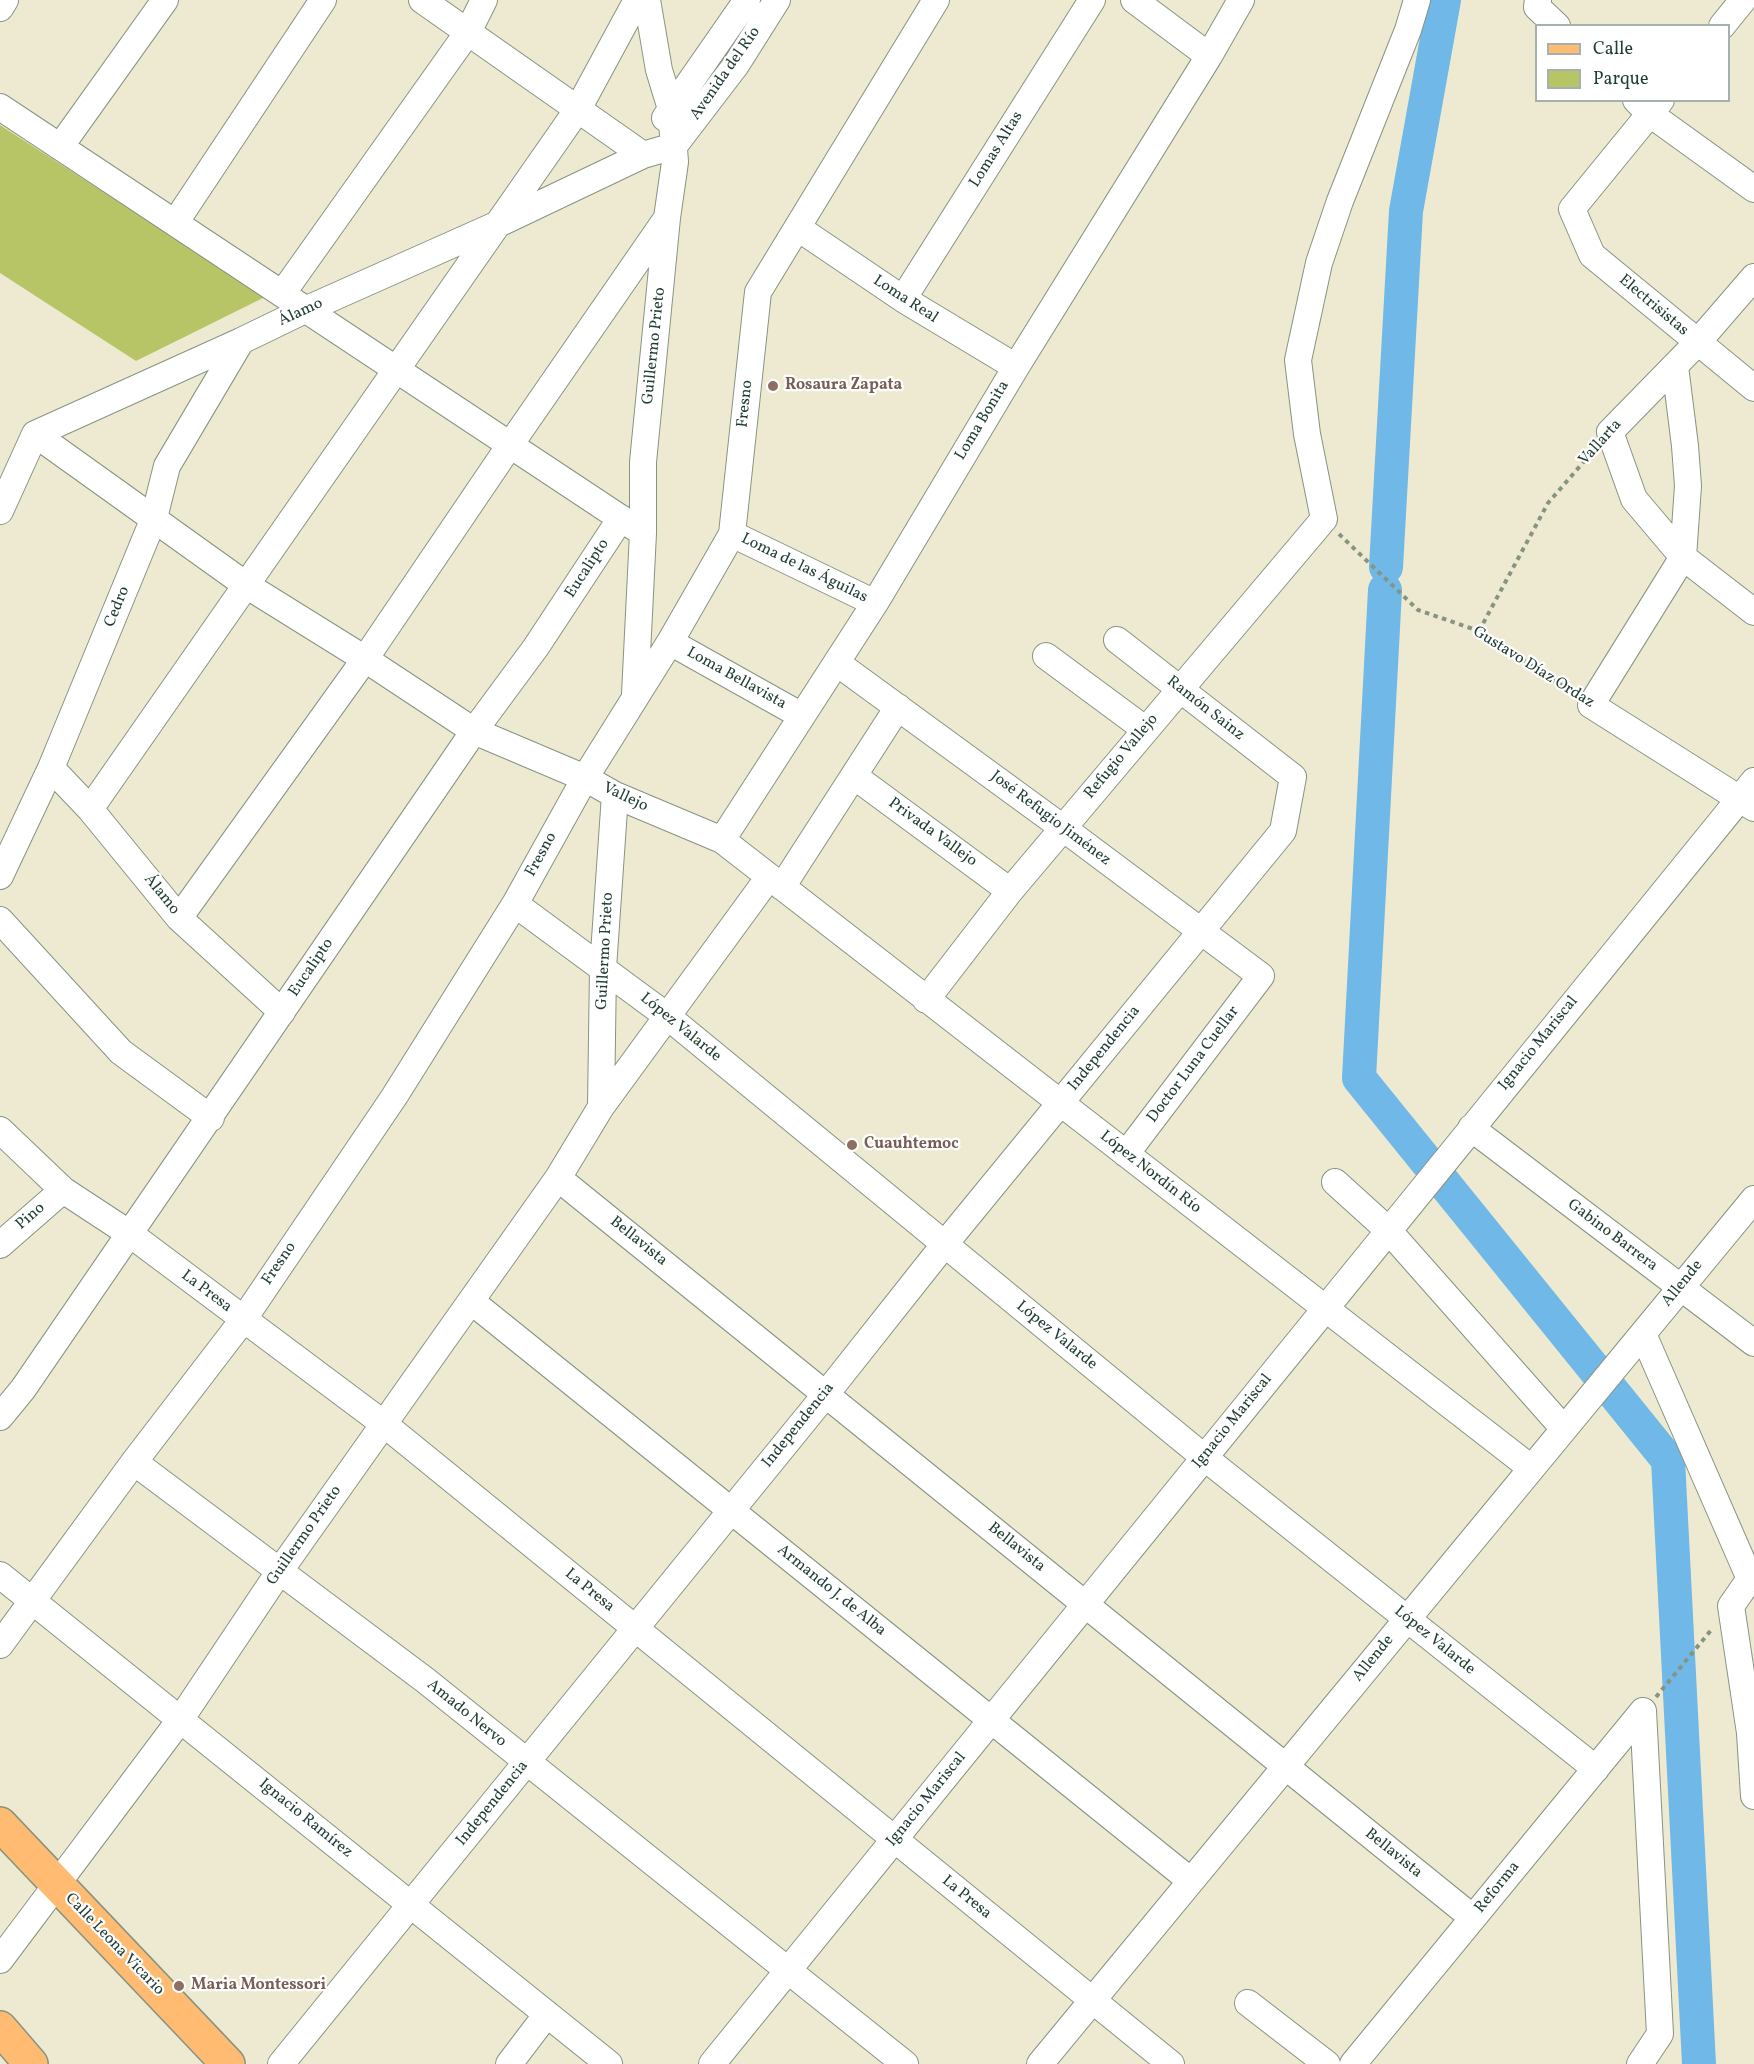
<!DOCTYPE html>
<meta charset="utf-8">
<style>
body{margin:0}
#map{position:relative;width:1754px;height:2064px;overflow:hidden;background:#eeead1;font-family:Vollkorn,serif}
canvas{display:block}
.legend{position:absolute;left:1535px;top:24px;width:195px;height:78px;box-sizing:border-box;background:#fff;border:2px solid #a5b1ae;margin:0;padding:8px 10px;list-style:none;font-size:18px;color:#1f3d34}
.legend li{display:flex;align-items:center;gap:12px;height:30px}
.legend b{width:30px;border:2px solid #a5b1ae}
</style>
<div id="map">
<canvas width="1754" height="2064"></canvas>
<ul class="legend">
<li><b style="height:8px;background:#ffbb71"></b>Calle</li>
<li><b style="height:16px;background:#b7c567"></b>Parque</li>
</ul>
</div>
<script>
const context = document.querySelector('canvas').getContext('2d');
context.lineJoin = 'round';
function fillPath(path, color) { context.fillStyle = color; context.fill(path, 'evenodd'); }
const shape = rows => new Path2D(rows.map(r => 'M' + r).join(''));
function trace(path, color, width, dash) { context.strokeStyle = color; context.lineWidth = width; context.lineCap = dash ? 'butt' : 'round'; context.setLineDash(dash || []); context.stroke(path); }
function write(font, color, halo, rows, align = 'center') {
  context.font = font + ' Vollkorn,serif'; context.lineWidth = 4.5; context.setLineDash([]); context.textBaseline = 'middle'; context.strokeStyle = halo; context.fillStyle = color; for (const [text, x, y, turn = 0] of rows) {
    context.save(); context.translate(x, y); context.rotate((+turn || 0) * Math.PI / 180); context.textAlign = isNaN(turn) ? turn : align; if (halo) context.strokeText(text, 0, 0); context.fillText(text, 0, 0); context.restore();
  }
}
fillPath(shape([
 [0,125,265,297,136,361,0,273]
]), '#b7c567');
trace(shape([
 [1386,567,1406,211,1444,0],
 [1385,590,1359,1078,1668,1460,1699,2064]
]), '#6fb8e7', 34);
const minor = shape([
 [422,0,643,155],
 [1134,0,1209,56],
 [1538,0,1537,7,1557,26],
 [0,8,5,0],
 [1722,26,1743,0],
 [1636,100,1650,114,1754,189],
 [1661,100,1572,209,1592,255,1754,388],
 [0,107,643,533],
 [665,118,747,0],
 [60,147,165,0],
 [175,223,323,0],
 [798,228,903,299,1016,367],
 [1754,277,1697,343,1610,432,1634,499,1683,557,1754,612],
 [282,294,468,32,484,0],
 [903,299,1092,0],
 [1675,366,1685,446,1688,486,1683,557,1591,705,1754,808],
 [35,434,246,585,365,659,474,731,585,778,615,795,722,840,1531,1468],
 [0,511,35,434,241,341,305,310,496,225,643,155,674,146,736,65,777,0],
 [732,534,875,603],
 [670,642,802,716],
 [1046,656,1146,730],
 [837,663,1063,828,1261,976,1126,1154],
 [635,694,643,533,643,462,667,218,675,162,671,109,659,70,647,0],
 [51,768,90,809,179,918,282,1012],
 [854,776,1010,891],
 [90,809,578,109,637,0],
 [722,840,875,603,1016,367,1209,56,1241,0],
 [0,876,51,768,154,518,167,466,241,341],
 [782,887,898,707],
 [515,904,667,1016,1205,1458,1596,1769],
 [179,918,365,659,510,445,667,218],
 [0,920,121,1052,211,1118],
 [926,1000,1010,891,1324,519,1307,434,1298,360,1319,263,1340,201,1408,30,1417,0],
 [601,1107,603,968,615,795],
 [1471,1128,1754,1343],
 [0,1130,63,1190,130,1234,384,1424,1171,2064],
 [558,1178,1473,1918],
 [1335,1182,1388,1230,1564,1429],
 [0,1245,63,1190],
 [471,1301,1191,1881],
 [1643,1334,1750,1579],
 [0,1417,23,1389,474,731,536,647,621,518],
 [134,1462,425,1680,905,2064],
 [1754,1573,1731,1606,1750,1733,1754,1796],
 [0,1575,609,2064],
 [0,1645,134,1462,243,1320,394,1097,515,904,585,778,670,642,732,534,758,292,936,0],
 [0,1960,180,1720,279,1572,558,1178,601,1107,769,877],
 [1248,2003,1327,2064],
 [281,2064,826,1394,944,1245,1283,831,1293,777,1117,640],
 [509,2064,547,2014],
 [712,2064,1754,781],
 [1040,2064,1754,1199],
 [1353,2064,1643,1711],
 [1640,2064,1660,2034,1643,1711]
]);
const major = shape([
 [0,1824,228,2064],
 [0,2028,31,2064]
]);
trace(minor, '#869482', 28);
trace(major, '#869482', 36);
trace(shape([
 [1339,534,1418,610,1479,631,1573,693],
 [1479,631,1548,503,1594,450],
 [1656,1697,1712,1629]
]), '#869482', 4, [4.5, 4.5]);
trace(minor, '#fff', 26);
trace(major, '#ffbb71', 33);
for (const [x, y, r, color] of [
 [773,386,6,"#8d6e63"],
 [852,1145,6,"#8d6e63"],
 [179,1986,6,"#8d6e63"]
]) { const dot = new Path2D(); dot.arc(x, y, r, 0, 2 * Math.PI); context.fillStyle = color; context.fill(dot); trace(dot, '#fff', 2); }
write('16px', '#1f3d34', '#fff', [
 ["Avenida del Río",726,74,-55],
 ["Lomas Altas",997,150,-58],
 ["Loma Real",905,300,33],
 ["Electrisistas",1653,306,40],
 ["Álamo",301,313,-25],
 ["Guillermo Prieto",655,346,-84],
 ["Fresno",746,404,-84],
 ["Loma Bonita",983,421,-59],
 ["Vallarta",1601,443,-48],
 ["Eucalipto",588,569,-57],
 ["Loma de las Águilas",804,569,26],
 ["Cedro",118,607,-68],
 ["Gustavo Díaz Ordaz",1533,668,32],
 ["Loma Bellavista",736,679,29],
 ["Ramón Sainz",1205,709,38],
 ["Refugio Vallejo",1122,757,-50],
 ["Vallejo",625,798,25],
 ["José Refugio Jiménez",1050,819,37],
 ["Privada Vallejo",932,833,36],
 ["Fresno",542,855,-61],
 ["Álamo",161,895,51],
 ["Guillermo Prieto",606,951,-87],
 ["Eucalipto",312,968,-56],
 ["López Valarde",680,1028,39],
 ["Ignacio Mariscal",1539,1044,-51],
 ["Independencia",1105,1049,-51],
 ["Doctor Luna Cuellar",1194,1065,-53],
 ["López Nordín Río",1150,1173,38],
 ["Pino",31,1217,-41],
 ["Gabino Barrera",1612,1236,37],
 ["Bellavista",638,1242,39],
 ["Fresno",280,1264,-56],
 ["Allende",1683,1284,-51],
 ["La Presa",206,1292,37],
 ["López Valarde",1056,1336,39],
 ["Ignacio Mariscal",1233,1422,-51],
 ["Independencia",799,1426,-51],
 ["Guillermo Prieto",305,1536,-55],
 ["Bellavista",1016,1548,39],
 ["La Presa",589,1591,39],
 ["Armando J. de Alba",831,1591,39],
 ["López Valarde",1434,1641,39],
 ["Allende",1374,1659,-51],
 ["Amado Nervo",466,1714,39],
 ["Ignacio Mariscal",927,1800,-51],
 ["Independencia",493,1804,-51],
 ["Ignacio Ramírez",305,1819,39],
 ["Bellavista",1393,1854,39],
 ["Reforma",1498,1888,-51],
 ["La Presa",966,1898,39],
 ["Calle Leona Vicario",114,1945,46]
]);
write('bold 16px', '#785e54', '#fff', [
 ["Rosaura Zapata",785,386],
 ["Cuauhtemoc",864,1145],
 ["Maria Montessori",191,1986]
], 'left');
</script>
